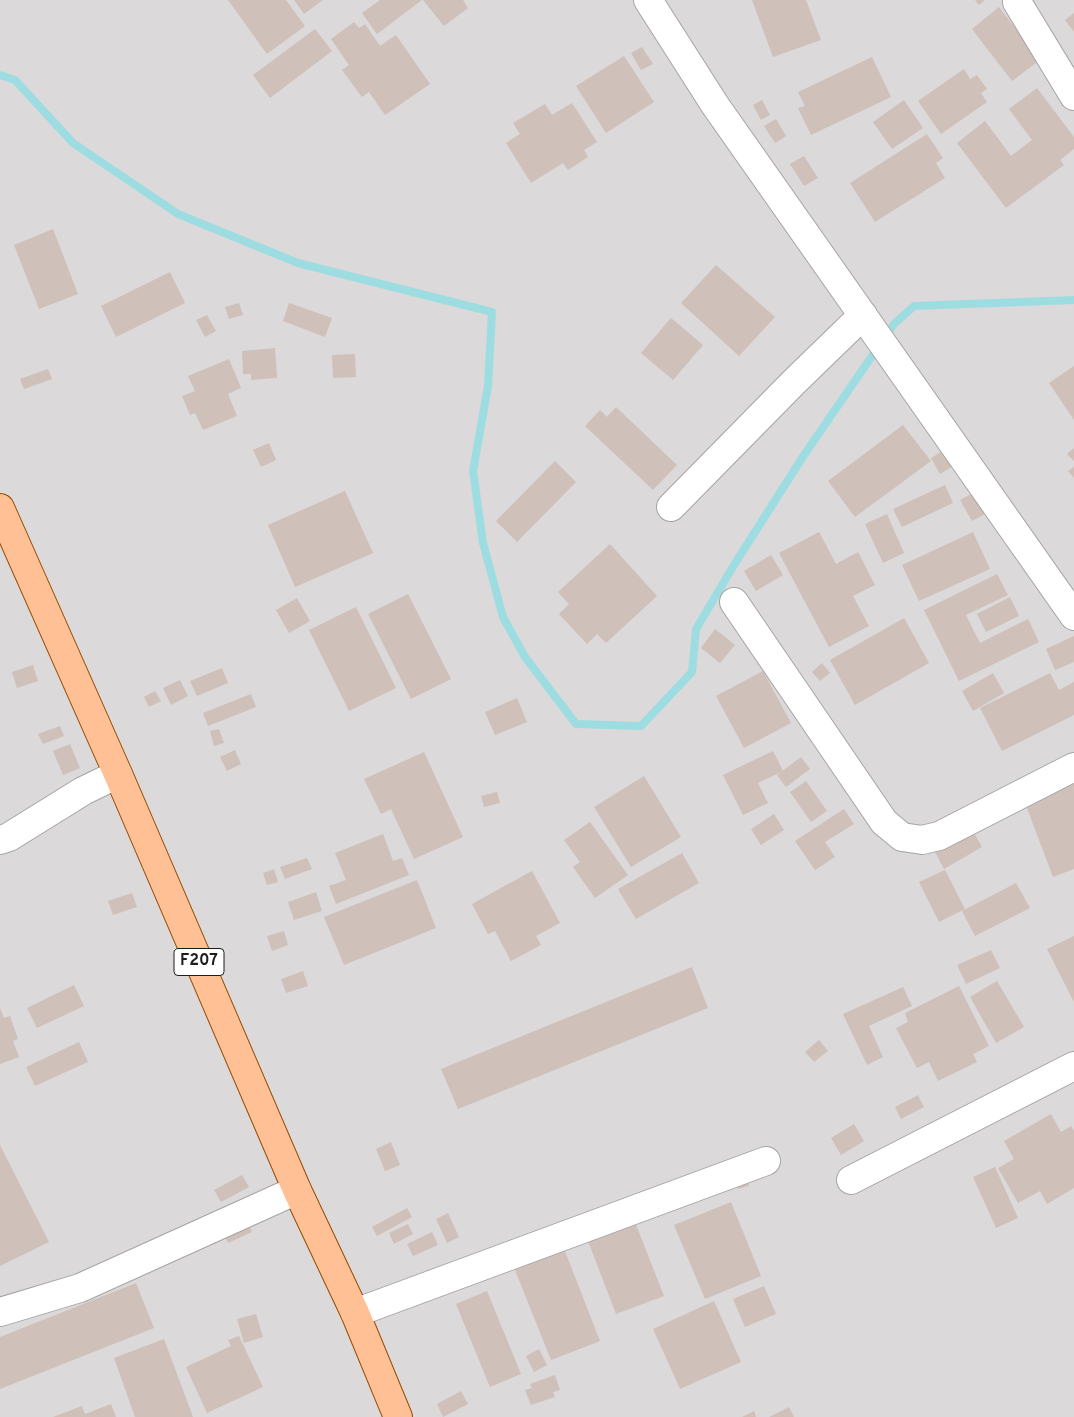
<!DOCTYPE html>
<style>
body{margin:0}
canvas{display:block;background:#efe8e1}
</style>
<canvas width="1074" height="1417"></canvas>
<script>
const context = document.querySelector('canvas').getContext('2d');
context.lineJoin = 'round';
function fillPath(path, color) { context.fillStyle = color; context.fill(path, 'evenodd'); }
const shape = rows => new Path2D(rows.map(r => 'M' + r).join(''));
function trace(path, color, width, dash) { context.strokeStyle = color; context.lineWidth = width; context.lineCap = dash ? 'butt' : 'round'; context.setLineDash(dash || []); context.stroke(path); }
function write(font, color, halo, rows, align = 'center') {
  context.font = font + ' Overpass,sans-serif'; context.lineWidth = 4; context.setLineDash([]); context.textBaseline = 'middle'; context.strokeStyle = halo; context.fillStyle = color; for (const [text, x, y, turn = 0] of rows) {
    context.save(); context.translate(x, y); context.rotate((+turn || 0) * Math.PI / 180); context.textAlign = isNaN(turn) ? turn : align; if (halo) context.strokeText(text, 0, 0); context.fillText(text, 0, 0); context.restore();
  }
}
fillPath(shape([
 [0,0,1074,0,1074,1417,0,1417]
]), '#dbd9da');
trace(shape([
 [0,75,15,80,73,143,178,214,298,263,492,312,488,386,473,471,483,543,503,617,525,657,576,724,641,726,692,672,696,629,734,565,804,455,894,324,914,306,1074,300]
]), '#9ddde1', 8);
fillPath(shape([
 [228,0,286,0,305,26,267,54],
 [294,0,323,0,304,14],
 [380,0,422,0,377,34,362,13],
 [423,0,463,0,468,8,444,26],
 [752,0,806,0,821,40,773,57],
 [975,0,985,0,979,5],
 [999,7,1040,60,1012,81,972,29],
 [1074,13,1074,32,1065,20],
 [354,22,359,28,365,24,380,46,396,35,430,84,385,115,369,92,362,97,342,70,349,65,331,39],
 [315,29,332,51,270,98,253,75],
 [642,47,653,64,641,70,631,53],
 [624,56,654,102,606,133,576,86],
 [872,57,891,97,811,135,798,108,805,106,798,92],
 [964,69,970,79,977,75,987,89,981,93,987,102,941,134,918,101],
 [1037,88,1074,137,1074,149,1060,160,1064,165,1006,208,957,143,985,121,1011,156,1032,140,1009,109],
 [762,100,770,115,761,120,753,105],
 [904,100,923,128,892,149,873,122],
 [572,103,597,142,584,150,588,157,568,170,563,163,531,183,506,143,520,134,513,123,545,104,552,115],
 [776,119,786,136,775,143,764,126],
 [927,134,943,158,936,163,945,178,875,222,850,183],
 [804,156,818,178,804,186,790,164],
 [53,229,78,294,39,309,14,245],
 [716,265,775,317,739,356,681,303],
 [170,272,185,303,116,337,101,306],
 [239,303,243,315,229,319,225,307],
 [289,303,332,318,325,337,283,321],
 [207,315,216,331,205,337,196,320],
 [671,318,703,345,673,380,641,353],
 [275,348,277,378,251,380,251,374,243,374,242,351],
 [355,354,356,377,333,378,332,355],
 [229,359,241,388,228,394,237,416,203,430,195,413,190,415,182,396,195,391,188,376],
 [1074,366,1074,420,1049,383],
 [48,369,52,379,24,389,20,379],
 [616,407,677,465,653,490,585,426,600,410,607,417],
 [903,425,931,461,855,517,828,481],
 [269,443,276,460,261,467,253,450],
 [948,448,958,463,940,474,931,458],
 [1074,448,1074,461,1067,454],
 [555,461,576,482,517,542,496,521],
 [1074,467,1074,478,1068,471],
 [945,485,953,503,902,527,893,509],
 [345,491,373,553,295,587,268,525],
 [977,491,989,512,972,521,960,500],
 [887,514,904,553,883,563,865,524],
 [819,532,836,564,858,552,875,585,853,596,869,626,829,647,779,553],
 [973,532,990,569,919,601,902,565],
 [610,544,657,596,606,643,597,634,587,644,559,614,569,604,558,592],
 [771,555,783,575,756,591,744,571],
 [997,574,1008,595,966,615,980,643,1028,619,1039,642,959,681,924,610],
 [408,594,451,679,411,699,368,614],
 [1010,597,1019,616,986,632,977,614],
 [297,598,310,621,289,633,276,610],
 [356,607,396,688,349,711,309,630],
 [904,618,929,663,855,705,830,660],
 [715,629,735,645,720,663,701,648],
 [1074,636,1074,662,1055,670,1046,649],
 [822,663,830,673,820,681,812,672],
 [33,665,38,681,17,688,12,672],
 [222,668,228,683,197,696,190,681],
 [763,671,791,723,744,748,716,696],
 [993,673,1004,693,973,711,962,691],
 [1050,673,1059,690,1074,682,1074,715,1002,751,980,708],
 [180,680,188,696,171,705,163,688],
 [155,691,161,701,149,707,144,697],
 [251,694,256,707,208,726,203,713],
 [517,698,527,722,495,735,485,712],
 [60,726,64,736,43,744,38,734],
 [219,729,224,743,214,746,210,731],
 [70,744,80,768,63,775,53,751],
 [235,750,241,764,227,771,220,757],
 [773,751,783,771,758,783,768,803,743,815,723,775],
 [424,752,463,837,414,859,391,809,381,814,364,779],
 [801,757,810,769,786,787,777,775],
 [1074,775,1074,869,1053,877,1022,795],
 [644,776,681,837,631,867,594,807],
 [806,781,827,811,811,822,790,792],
 [497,792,500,803,484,807,481,796],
 [844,809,854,824,825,842,835,857,815,870,795,841],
 [774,814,784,830,761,845,751,829],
 [590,822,628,875,595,898,573,867,580,862,564,840],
 [969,824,982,847,944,869,931,844],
 [383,834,393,861,402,858,409,875,336,904,329,886,346,880,335,853],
 [682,853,699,883,636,919,618,889],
 [307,858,312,869,285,879,280,867],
 [274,869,278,882,267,885,263,873],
 [945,870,965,909,939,922,919,882],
 [532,871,560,923,536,936,541,945,511,961,495,931,488,934,472,904],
 [417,880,436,928,344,965,324,917],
 [1016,883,1030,908,975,936,962,911],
 [316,892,322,911,294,920,288,902],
 [132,893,137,907,113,915,108,901],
 [284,931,288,945,272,951,267,936],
 [1074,936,1074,1002,1047,949],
 [991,950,1000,968,966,984,957,965],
 [692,967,708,1008,458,1109,441,1069],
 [303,971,308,986,286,993,281,979],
 [997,981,1024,1027,996,1043,970,997],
 [74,985,84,1006,37,1028,27,1008],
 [959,986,989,1046,973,1054,977,1062,938,1081,929,1062,917,1068,896,1028,908,1022,905,1013],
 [903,987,912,1006,869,1026,883,1057,867,1065,843,1014],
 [0,1008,4,1018,10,1016,18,1039,13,1041,19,1057,0,1064],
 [819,1040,828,1051,814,1062,805,1052],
 [79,1042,88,1062,35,1086,26,1067],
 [918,1095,924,1107,901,1119,895,1107],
 [1051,1114,1061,1132,1071,1126,1074,1131,1074,1188,1047,1204,1040,1191,1018,1203,998,1168,1014,1159,1004,1141],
 [854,1124,864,1141,841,1155,831,1138],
 [391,1142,400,1165,385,1171,376,1149],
 [0,1145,49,1242,0,1266],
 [995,1167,1018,1218,996,1228,973,1177],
 [746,1174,749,1186,738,1189,734,1178],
 [242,1175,249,1187,221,1202,214,1190],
 [731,1202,761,1276,705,1299,674,1225],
 [407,1208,412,1217,377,1236,372,1227],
 [448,1213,459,1237,447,1243,436,1219],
 [246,1218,252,1232,228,1243,222,1228],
 [635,1222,664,1296,616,1314,588,1241],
 [408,1224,413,1234,394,1244,389,1233],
 [432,1232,438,1245,413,1256,407,1244],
 [563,1246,600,1341,551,1360,513,1265],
 [136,1283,154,1328,0,1389,0,1337],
 [764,1286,776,1314,745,1327,733,1299],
 [487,1291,521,1374,490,1387,456,1304],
 [714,1301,741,1362,680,1389,653,1329],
 [256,1314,263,1337,244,1343,237,1319],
 [239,1336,263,1387,207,1413,186,1367,231,1346,228,1340],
 [164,1339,193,1417,135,1417,114,1358],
 [539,1349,547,1365,534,1372,526,1356],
 [555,1375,560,1390,553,1392,555,1397,531,1405,525,1390,532,1388,530,1384],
 [461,1391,468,1404,443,1417,437,1404],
 [111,1404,116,1417,53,1417,82,1406,85,1414],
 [789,1407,794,1417,769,1417],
 [754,1411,756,1417,742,1417]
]), '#cfc0ba');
const minor = shape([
 [648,0,715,105,1074,616],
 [1017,2,1074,96],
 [671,507,794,382,863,315],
 [734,602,884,822,902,837,922,840,939,836,1074,767],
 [0,840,9,837,83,791,118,774],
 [851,1180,1074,1066],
 [0,1312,80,1288,297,1190],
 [355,1313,766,1161]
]);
const major = shape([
 [0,508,118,774,297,1190,355,1313,398,1417]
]);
trace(minor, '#a4a4a4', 30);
trace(major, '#954b00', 30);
trace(minor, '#fff', 28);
trace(major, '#ffc096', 28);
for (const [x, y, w] of [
 [199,962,50]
]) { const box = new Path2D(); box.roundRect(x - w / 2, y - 13.5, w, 27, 4); context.fillStyle = '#fff'; context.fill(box); trace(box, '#1d1d1d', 1); }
write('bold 16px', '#1d1d1d', null, [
 ["F207",199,962]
]);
</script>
